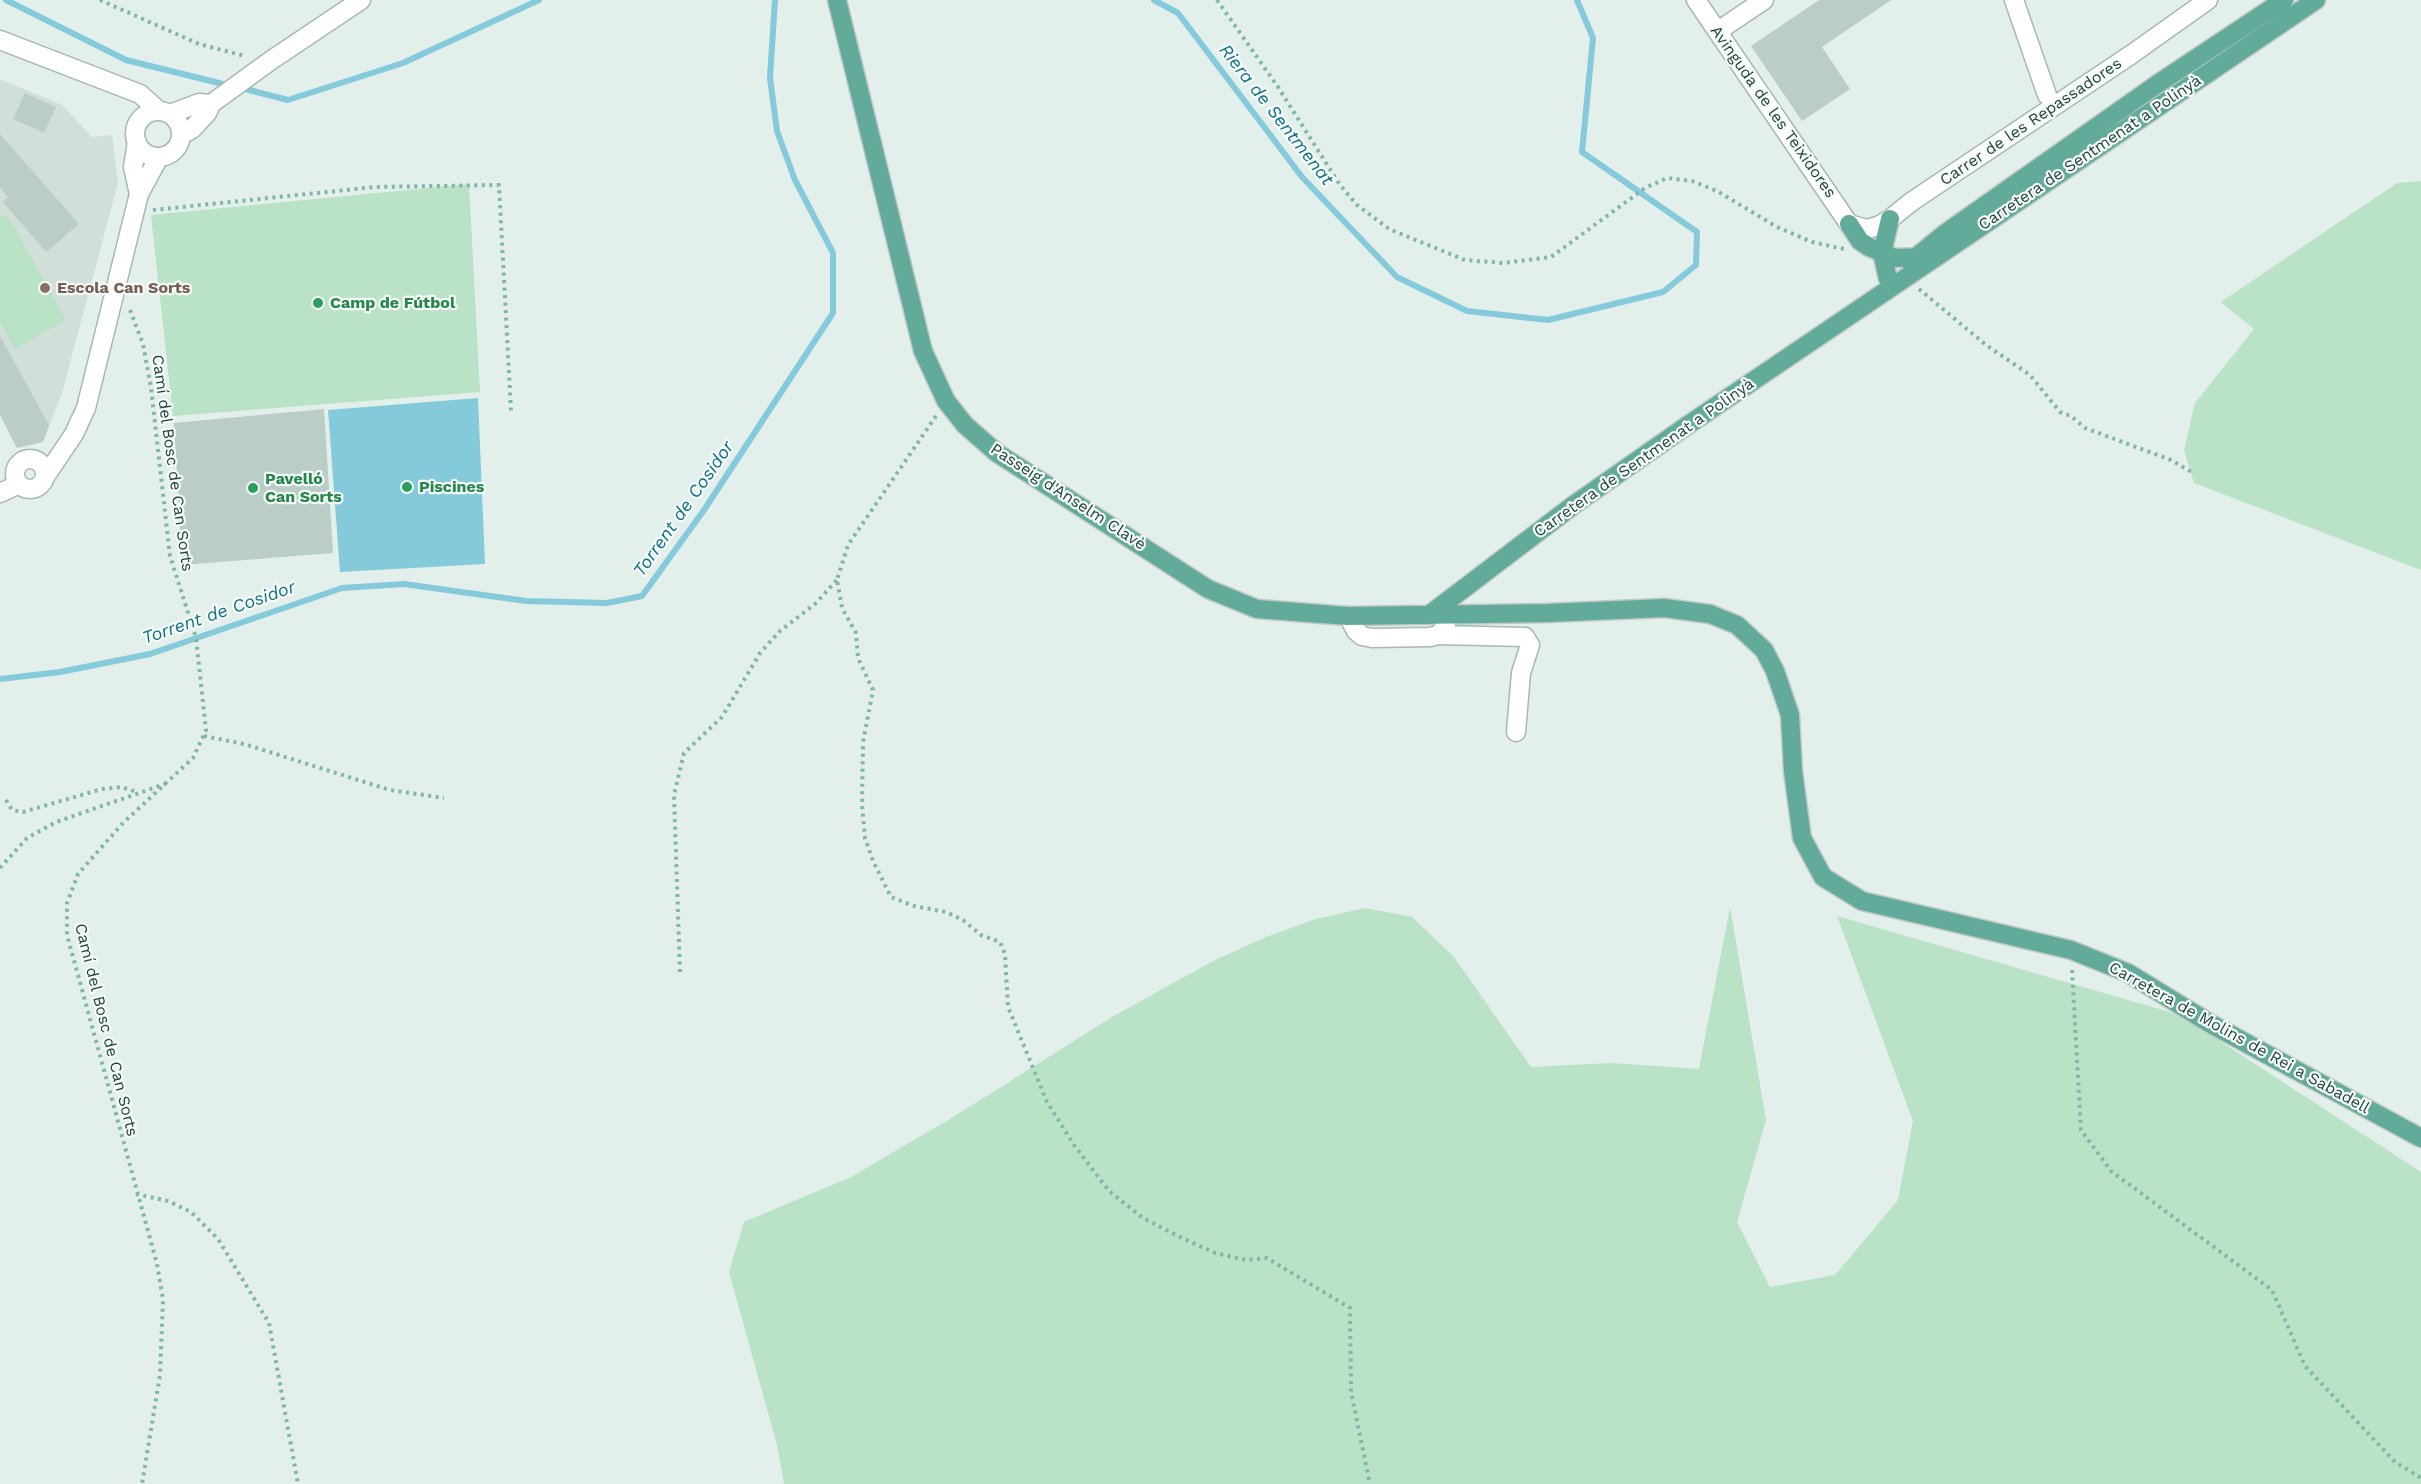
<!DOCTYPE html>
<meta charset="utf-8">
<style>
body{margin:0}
canvas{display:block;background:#e3efea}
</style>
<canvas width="2421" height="1484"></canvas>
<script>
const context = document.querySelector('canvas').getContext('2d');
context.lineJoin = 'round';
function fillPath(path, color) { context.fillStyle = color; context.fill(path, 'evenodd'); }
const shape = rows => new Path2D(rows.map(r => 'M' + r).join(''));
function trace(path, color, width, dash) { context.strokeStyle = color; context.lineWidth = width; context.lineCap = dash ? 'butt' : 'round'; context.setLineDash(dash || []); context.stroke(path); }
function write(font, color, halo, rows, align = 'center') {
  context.font = font + ' "Work Sans",sans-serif'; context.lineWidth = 4.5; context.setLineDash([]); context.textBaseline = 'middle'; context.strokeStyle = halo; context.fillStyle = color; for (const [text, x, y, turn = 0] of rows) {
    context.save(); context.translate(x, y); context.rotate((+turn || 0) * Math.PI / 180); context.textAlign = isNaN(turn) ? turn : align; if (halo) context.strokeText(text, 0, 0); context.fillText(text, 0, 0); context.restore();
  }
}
fillPath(shape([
 [0,79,62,105,92,137,112,135,118,183,62,393,43,442,17,448,0,415]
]), '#d1dfd9');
fillPath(shape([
 [2421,181,2421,570,2194,483,2184,450,2195,403,2254,329,2221,302,2397,183],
 [469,184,480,392,173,416,151,215],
 [7,214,66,320,15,349,0,322,0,218],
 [1730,907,1766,1120,1737,1222,1770,1287,1835,1275,1898,1200,1913,1121,1837,916,2180,1015,2421,1172,2421,1484,784,1484,777,1445,729,1272,744,1222,851,1177,955,1116,1112,1017,1215,960,1266,937,1316,919,1365,908,1412,917,1454,957,1531,1067,1611,1063,1699,1069]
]), '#b9e2c6');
fillPath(shape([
 [478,398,485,564,340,572,328,410]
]), '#84cada');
trace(shape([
 [6,0,126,60,231,86],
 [1154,0,1178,13,1302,177,1397,277,1467,311,1548,320,1663,292,1696,265,1697,232,1582,152,1593,38,1577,0],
 [241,88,288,100,403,63,539,0],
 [0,679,60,672,150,654,342,588,404,584,526,601,607,603,642,596,704,510,833,313,833,253,795,180,777,131,770,78,775,0]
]), '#84cada', 6);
fillPath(shape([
 [1819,0,1891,0,1822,47,1850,89,1802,121,1751,46],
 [25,93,56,107,44,133,13,119],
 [0,134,79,224,46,252,3,202,8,197,0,188],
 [0,336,49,425,43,442,17,448,0,415],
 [324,409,333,553,182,565,174,423]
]), '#bacdc6');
const minor = shape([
 [1696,0,1849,224,1867,229,1878,226,1890,219,1911,202,2132,54,2208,0],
 [2014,0,2047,95],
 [1718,31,1764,0],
 [0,40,140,94,159,111],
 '135 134a23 23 0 1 1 46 0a23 23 0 1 1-46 0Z',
 [170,114,199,103,211,104],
 [181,135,192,129,207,113,211,104,270,61,361,0],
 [137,142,133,167,139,194],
 '15 474a15 15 0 1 1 30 0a15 15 0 1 1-30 0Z',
 [45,477,74,434,86,408,139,194,159,157],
 [0,493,19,484],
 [1348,616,1356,631,1362,636,1372,638,1430,637,1438,635,1446,627],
 [1438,635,1525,637,1530,645,1521,673,1516,732]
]);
const major = shape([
 [837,0,923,351,946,401,965,425,997,453,1208,589,1257,609,1348,616,1548,613,1664,608,1710,614,1737,625,1764,650,1775,671,1790,715,1793,771,1802,838,1823,877,1862,901,2071,950,2128,973,2211,1024,2421,1138],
 [1849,224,1860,241,1869,247,1895,258,1921,257],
 [1910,262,1947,232,2156,85,2284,0],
 [1888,279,1882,253,1890,219],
 [1429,615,1575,504,1685,427,2316,0]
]);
trace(minor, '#a5b8b2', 21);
trace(major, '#c1cac8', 21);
trace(shape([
 [100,0,199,44,245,56],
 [1217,0,1278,87,1340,185,1357,205,1389,229,1465,260,1503,263,1551,257,1645,188,1667,178,1692,181,1717,191,1777,227,1812,242,1844,249],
 [153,210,375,187,499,185,511,411],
 [1919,289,1986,345,2030,375,2060,412,2071,416,2085,428,2171,460,2193,473],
 [130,310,143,344,151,388,170,556,196,638,206,730,193,758,123,823,78,874,67,903,67,935,157,1264,163,1300,160,1375,142,1484],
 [936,416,848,545,837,580,842,608,856,633,858,658,873,690,863,742,862,805,865,838,873,861,891,897,914,906,946,912,963,920,981,935,1000,942,1005,954,1008,1007,1047,1102,1074,1145,1109,1191,1143,1218,1184,1239,1215,1253,1246,1260,1267,1258,1350,1308,1351,1392,1370,1484],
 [204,736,244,744,390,790,444,798],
 [6,800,12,810,23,812,102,789,121,787,137,792],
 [0,868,27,838,56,822,165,784],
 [2072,970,2081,1130,2111,1171,2272,1290,2305,1366,2395,1462,2421,1478],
 [680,972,674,795,684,753,722,717,760,653,780,631,815,604,837,580],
 [136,1194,168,1201,191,1212,218,1239,269,1323,298,1484]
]), '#7fb6a7', 4, [3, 4.5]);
trace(minor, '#fff', 18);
trace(major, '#62aa9a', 18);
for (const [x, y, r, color] of [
 [45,288,6,"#8d6e63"],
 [318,303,6,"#2e9e5b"],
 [407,487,6,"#2e9e5b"],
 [253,488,6,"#2e9e5b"]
]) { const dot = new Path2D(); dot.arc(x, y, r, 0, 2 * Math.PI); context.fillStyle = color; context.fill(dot); trace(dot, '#f4faf7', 2); }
write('16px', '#20423a', '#f4faf7', [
 ["Avinguda de les Teixidores",1773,112,55],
 ["Carrer de les Repassadores",2031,122,-34],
 ["Carretera de Sentmenat a Polinyà",2090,153,-34],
 ["Carretera de Sentmenat a Polinyà",1644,458,-35],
 ["Camí del Bosc de Can Sorts",172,463,82],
 ["Passeig d'Anselm Clavè",1068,497,33],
 ["Camí del Bosc de Can Sorts",106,1030,76],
 ["Carretera de Molins de Rei a Sabadell",2239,1038,29]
]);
write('bold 16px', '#785e54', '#f4faf7', [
 ["Escola Can Sorts",57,288]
], 'left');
write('bold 16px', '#27864d', '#f4faf7', [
 ["Camp de Fútbol",330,303],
 ["Pavelló",265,479],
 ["Can Sorts",265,497],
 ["Piscines",419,487]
], 'left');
write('italic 18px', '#126f87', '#f4faf7', [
 ["Riera de Sentmenat",1276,115,52],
 ["Torrent de Cosidor",684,509,-55],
 ["Torrent de Cosidor",219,613,-19]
]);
</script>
